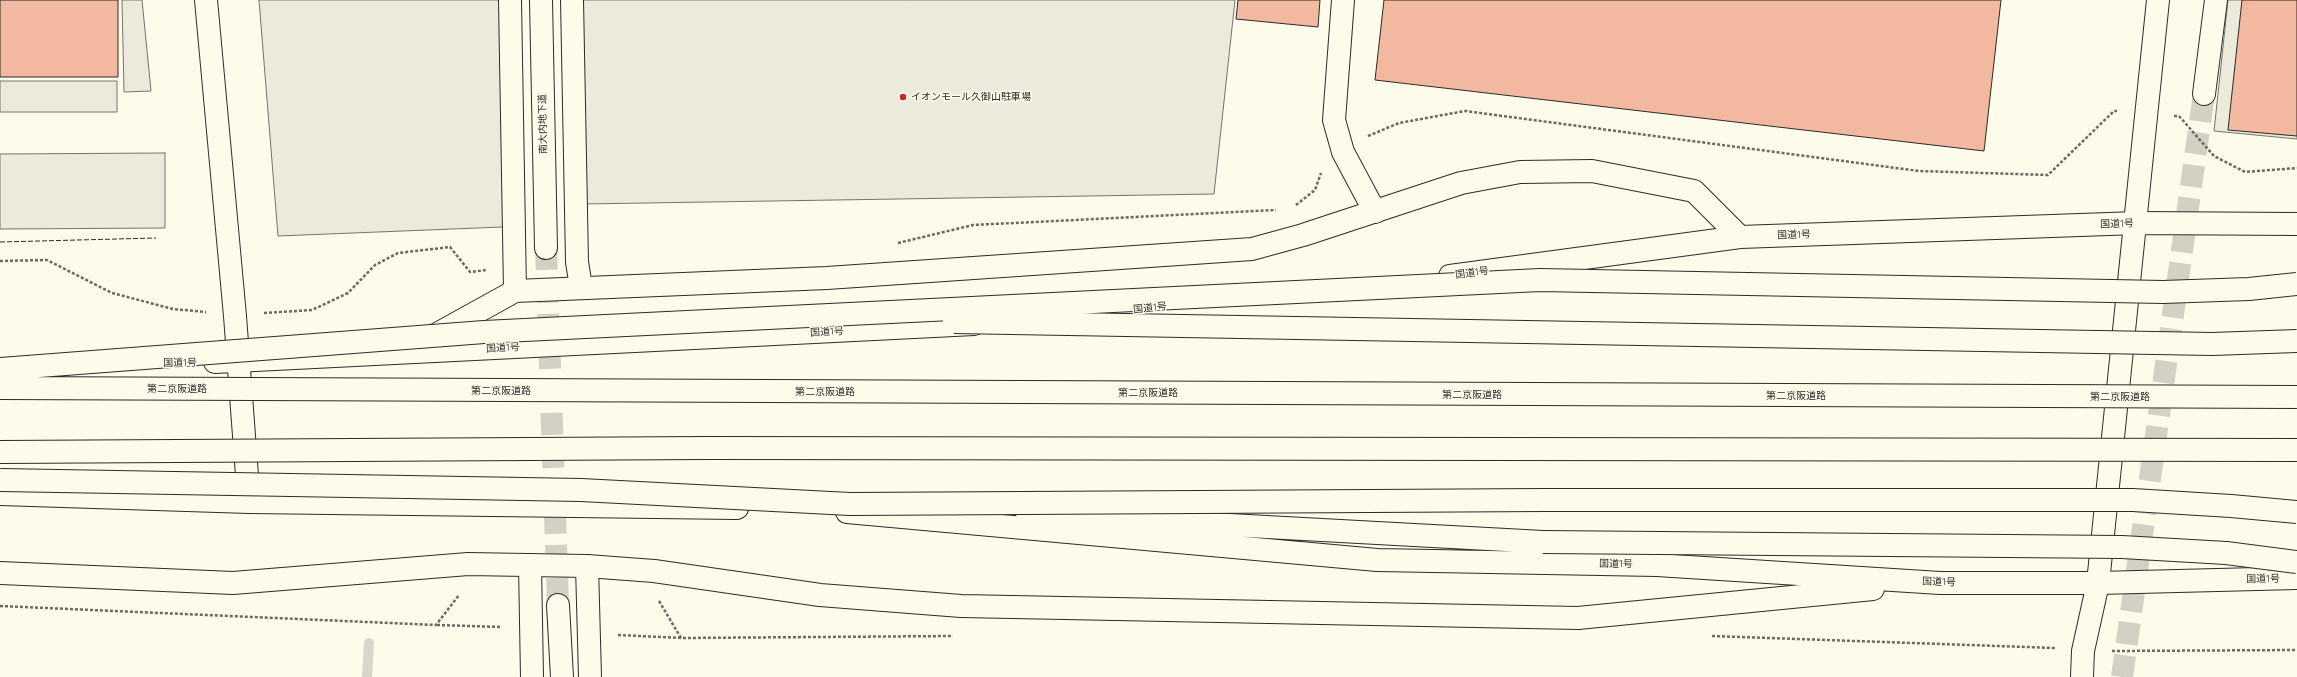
<!DOCTYPE html>
<meta charset="utf-8">
<style>
body{margin:0}
canvas{display:block;background:#fdfbea}
</style>
<canvas width="2297" height="677"></canvas>
<script>
const context = document.querySelector('canvas').getContext('2d');
context.lineJoin = 'round';
function fillPath(path, color) { context.fillStyle = color; context.fill(path, 'evenodd'); }
const shape = rows => new Path2D(rows.map(r => 'M' + r).join(''));
function trace(path, color, width, dash) { context.strokeStyle = color; context.lineWidth = width; context.lineCap = dash ? 'butt' : 'round'; context.setLineDash(dash || []); context.stroke(path); }
function write(font, color, halo, rows, align = 'center') {
  context.font = font + ' Quicksand,"Noto Sans JP",sans-serif'; context.lineWidth = 3; context.setLineDash([]); context.textBaseline = 'middle'; context.strokeStyle = halo; context.fillStyle = color; for (const [text, x, y, turn = 0] of rows) {
    context.save(); context.translate(x, y); context.rotate((+turn || 0) * Math.PI / 180); context.textAlign = isNaN(turn) ? turn : align; if (halo) context.strokeText(text, 0, 0); context.fillText(text, 0, 0); context.restore();
  }
}
const green = shape([
 [122,0,142,0,151,91,124,92,122,0]
]);
fillPath(green, '#ecebdb');
trace(green, '#74746e', 1);
const parking = shape([
 [259,0,503,0,508,218,502,227,278,236,259,0],
 [579,0,1235,0,1214,194,582,204,579,0],
 [2228,0,2297,0,2297,139,2214,131,2228,0],
 [0,81,117,81,117,112,0,112,0,81],
 [165,153,165,228,0,229,0,154,165,153]
]);
fillPath(parking, '#eceadb');
trace(parking, '#74746e', 1);
trace(shape([
 [367,677,369,643]
]), '#d8d7c9', 10);
const building = shape([
 [0,0,118,0,118,77,0,77,0,0],
 [1238,0,1320,0,1318,27,1236,19,1238,0],
 [1384,0,2001,0,1984,151,1375,80,1384,0],
 [2242,0,2297,0,2297,136,2228,130,2242,0]
]);
fillPath(building, '#f2b8a0');
trace(building, '#2b2b2b', 1);
trace(shape([
 [546,248,558,605],
 [2122,677,2204,94]
]), '#d3d1c4', 22, [22, 11]);
const minor = shape([
 [206,0,235,316,249,502],
 [510,0,515,291],
 [541,0,546,248],
 [572,0,577,262,581,287],
 [1343,0,1334,120,1343,152,1375,212],
 [2204,94,2216,0],
 [530,565,532,677],
 [587,566,590,677],
 [558,605,562,677],
 [2082,677,2083,651,2098,583,2158,0]
]);
const highway = shape([
 [1450,276,1740,237,2137,223,2297,224],
 [1064,316,1133,309],
 [430,338,515,291,827,278,1252,249,1303,235,1461,183,1520,172,1592,171,1694,191,1740,237],
 [215,362,974,324],
 [0,494,249,502,737,508],
 [847,512,1377,560,1657,565,1940,583,2098,583,2297,578],
 [1027,514,1543,542],
 [0,573,233,583,468,564,587,566,654,571,820,595,961,606,1578,618,1873,589]
]);
trace(minor, '#2b2b2b', 24);
trace(highway, '#2b2b2b', 24);
trace(shape([
 [2174,116,2179,116,2214,156,2245,172,2297,168],
 [1368,136,1399,123,1465,111,1919,171,2048,175,2114,111,2117,111],
 [1296,205,1315,190,1321,173],
 [898,243,973,225,1276,210],
 [0,261,47,260,112,293,173,309,206,312],
 [264,313,312,310,348,293,375,265,398,253,450,247,470,272,486,270],
 [659,601,681,638],
 [0,606,436,625,459,595],
 [437,625,502,627],
 [618,635,682,638,953,636],
 [1712,636,2055,648],
 [2112,651,2297,650]
]), '#6a6964', 2.5, [3, 2]);
trace(minor, '#fdfbea', 22);
trace(highway, '#fdfbea', 22);
const highwayBridge = shape([
 [954,322,2212,344,2297,341],
 [0,369,484,332,1540,280,2163,292,2249,289,2297,284],
 [0,388,2297,397],
 [0,452,705,448,2297,450],
 [0,480,581,490,850,504,1544,500,2133,500,2231,506,2297,512],
 [1543,542,2122,547,2226,553,2297,562]
]);
trace(highwayBridge, '#2b2b2b', 24, []);
trace(highwayBridge, '#fdfbea', 22);
trace(shape([
 [0,242,156,238]
]), '#2b2b2b', 1, [5, 2]);
for (const [x, y, r, color] of [
 [903,97,4,"#c62828"]
]) { const dot = new Path2D(); dot.arc(x, y, r, 0, 2 * Math.PI); context.fillStyle = color; context.fill(dot); trace(dot, '#fdfbea', 1.5); }
write('10px', '#2b2b2b', '#fdfbea', [
 ["イオンモール久御山駐車場",911,97]
], 'left');
write('10px', '#2b2b2b', '#fdfbea', [
 ["南大内地下道",543,124,-91],
 ["国道1号",2117,224,-2],
 ["国道1号",1794,235,-2],
 ["国道1号",1472,273,-8],
 ["国道1号",1150,308,-6],
 ["国道1号",827,332,-3],
 ["国道1号",503,348,-3],
 ["国道1号",180,363,-1],
 ["第二京阪道路",177,389],
 ["第二京阪道路",501,391],
 ["第二京阪道路",825,392],
 ["第二京阪道路",1148,393],
 ["第二京阪道路",1472,395],
 ["第二京阪道路",1796,396],
 ["第二京阪道路",2120,397],
 ["国道1号",1616,564,1],
 ["国道1号",2263,579,-1],
 ["国道1号",1939,582,2]
]);
</script>
